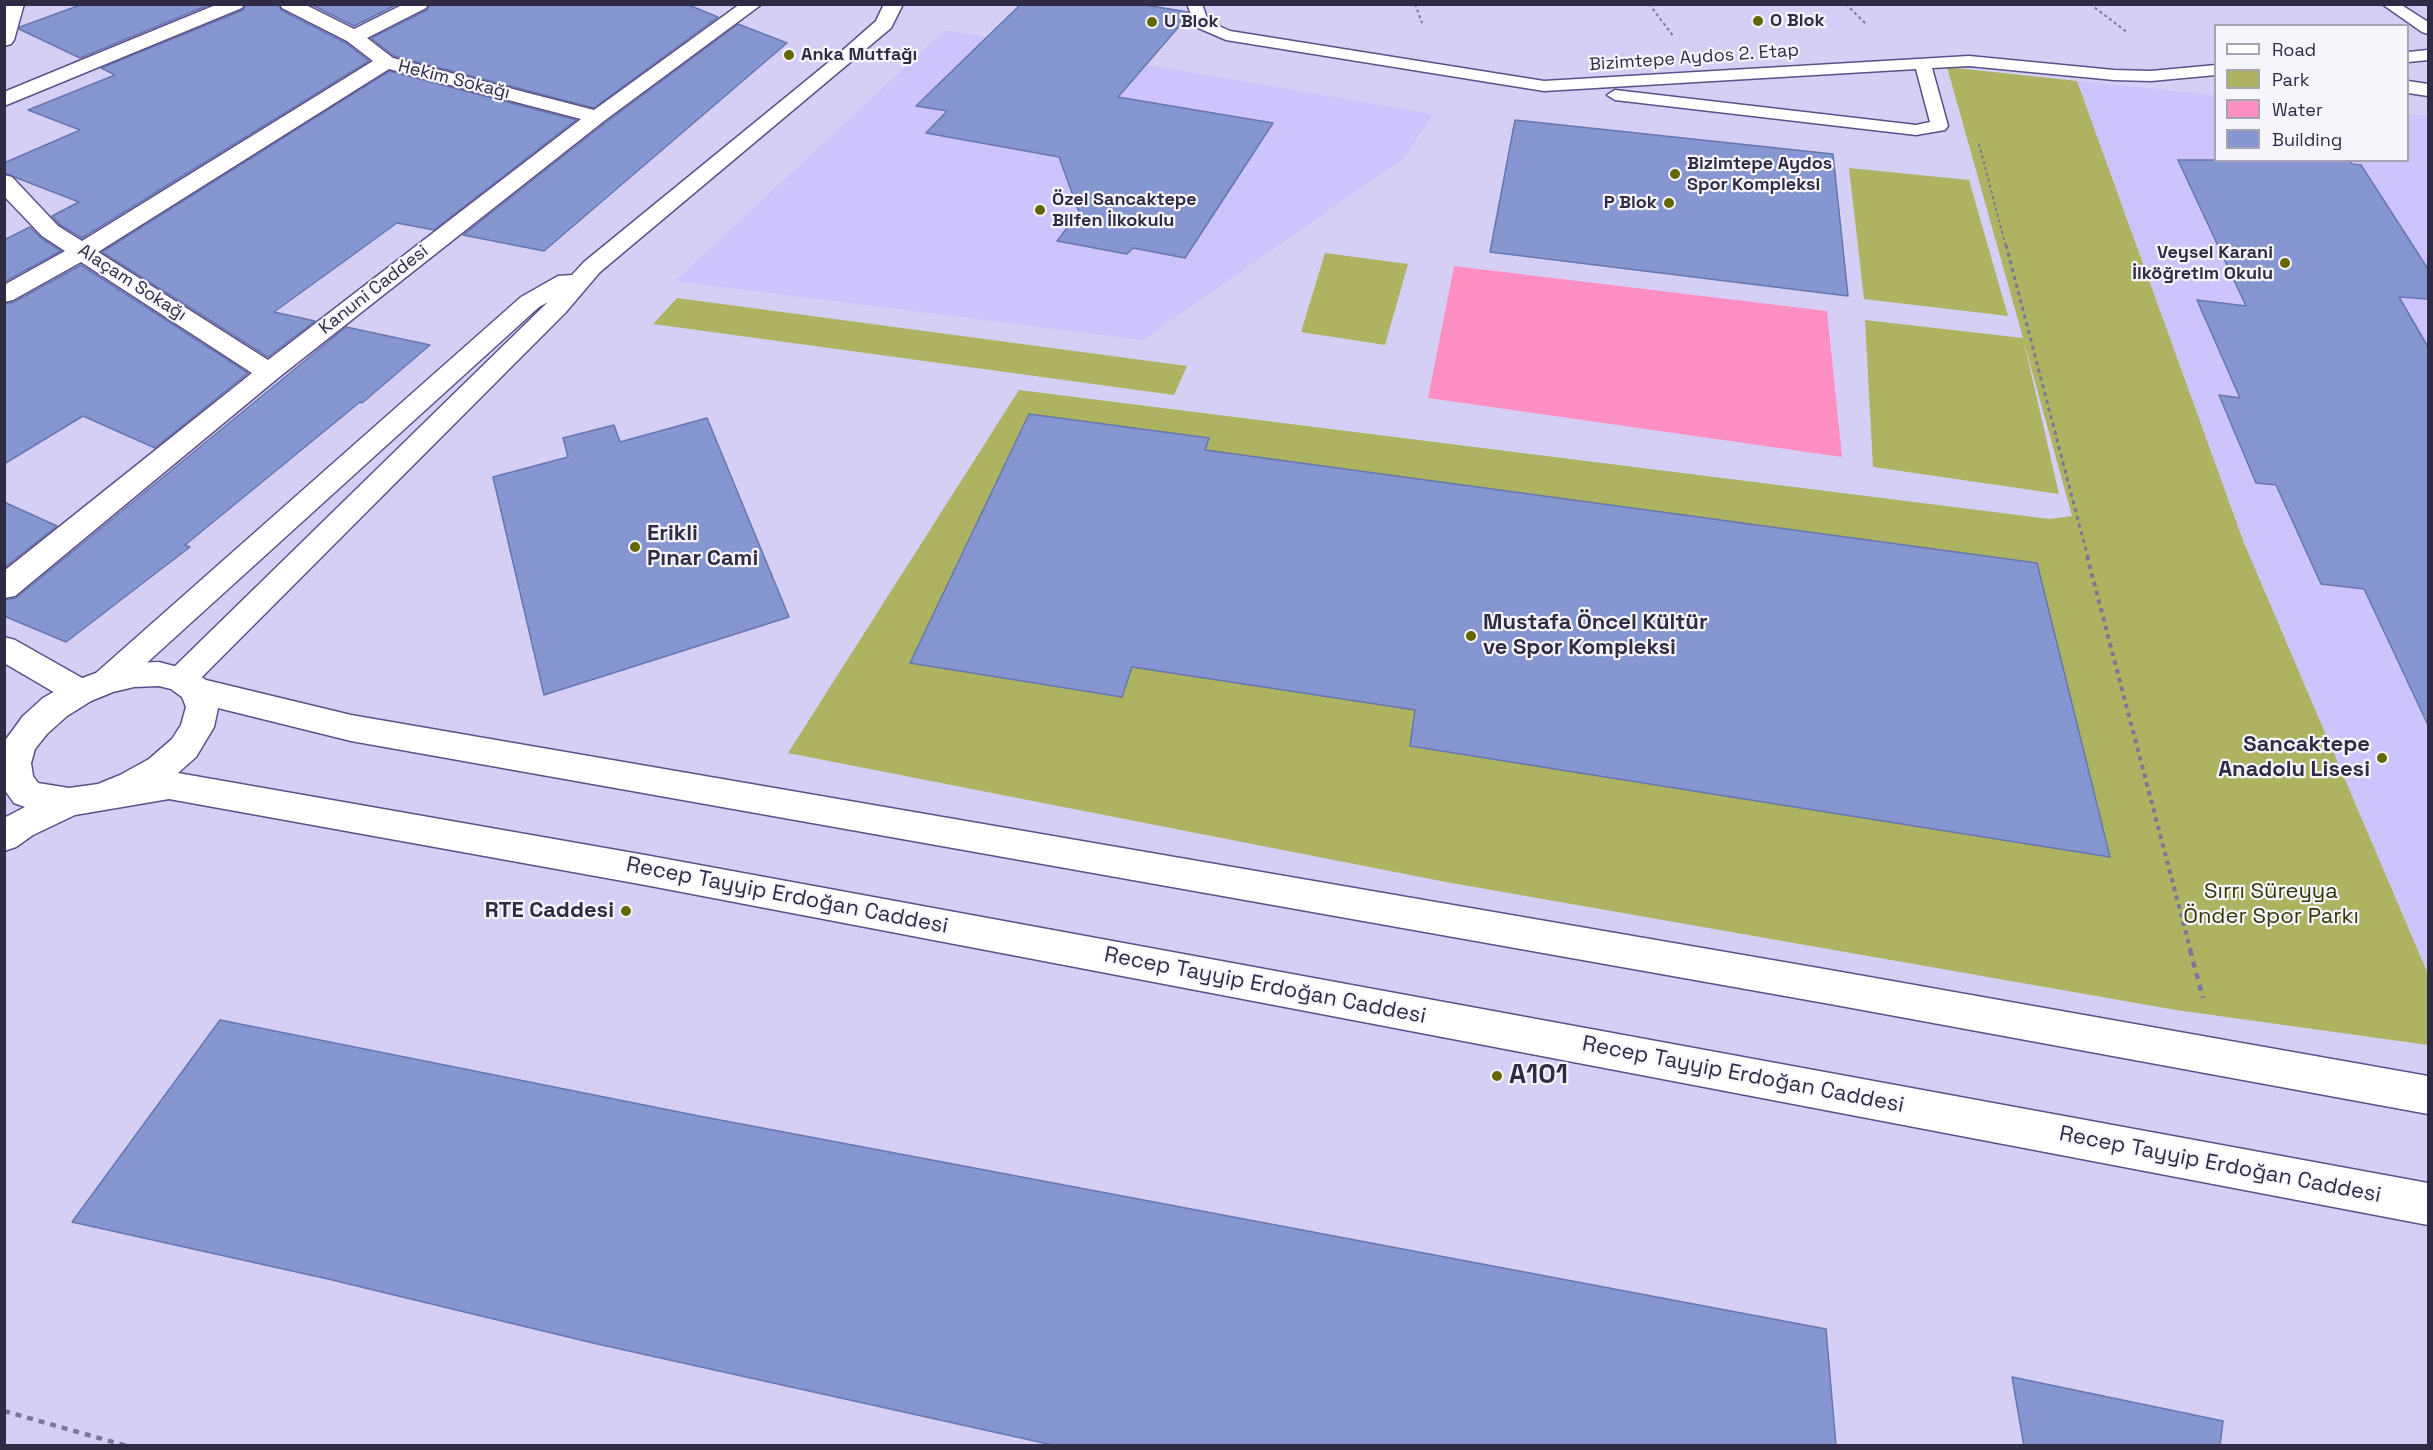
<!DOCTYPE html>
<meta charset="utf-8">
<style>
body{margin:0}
#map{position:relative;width:2433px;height:1450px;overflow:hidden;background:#d5cff6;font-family:"Space Grotesk",sans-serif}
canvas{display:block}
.frame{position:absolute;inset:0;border:6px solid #302b44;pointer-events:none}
.legend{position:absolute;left:2214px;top:24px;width:195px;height:138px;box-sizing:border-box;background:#f6f5fc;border:2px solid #a7a4b2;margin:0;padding:8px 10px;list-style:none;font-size:18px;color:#302b44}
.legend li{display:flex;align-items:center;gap:12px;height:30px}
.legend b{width:30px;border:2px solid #a7a4b2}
</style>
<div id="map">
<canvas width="2433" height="1450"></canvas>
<div class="frame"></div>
<ul class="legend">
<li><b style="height:8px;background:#fff"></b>Road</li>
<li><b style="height:16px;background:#aeb362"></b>Park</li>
<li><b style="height:16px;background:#fd8fc2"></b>Water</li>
<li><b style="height:16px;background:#8596d1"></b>Building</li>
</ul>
</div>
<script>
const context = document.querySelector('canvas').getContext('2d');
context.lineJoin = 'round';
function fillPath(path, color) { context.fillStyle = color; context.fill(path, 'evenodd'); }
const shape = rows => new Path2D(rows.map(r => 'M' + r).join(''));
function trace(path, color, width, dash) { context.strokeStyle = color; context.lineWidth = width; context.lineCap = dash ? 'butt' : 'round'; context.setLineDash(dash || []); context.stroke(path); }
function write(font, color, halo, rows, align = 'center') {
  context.font = font + ' "Space Grotesk",sans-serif'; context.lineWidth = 4.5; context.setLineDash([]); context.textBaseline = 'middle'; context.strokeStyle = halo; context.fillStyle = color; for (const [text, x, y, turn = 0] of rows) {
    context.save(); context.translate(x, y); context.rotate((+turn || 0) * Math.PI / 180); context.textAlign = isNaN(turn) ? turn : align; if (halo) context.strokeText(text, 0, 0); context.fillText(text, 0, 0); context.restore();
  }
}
fillPath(shape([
 [945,30,1433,114,1404,158,1143,340,675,281],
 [2077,81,2215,95,2216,160,2408,160,2408,114,2428,116,2428,974,2244,543]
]), '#cdc4fd');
fillPath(shape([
 [1947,67,2077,81,2244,543,2428,974,2428,1045,2176,1010,1446,882,788,753,1019,390,2050,519,2072,516,2024,342,2059,494,1873,467,1865,320,2023,338],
 [1849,168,1969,180,2008,316,1864,299],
 [1325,253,1408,264,1385,345,1301,332],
 [677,298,1187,366,1174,395,653,324]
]), '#aeb362');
fillPath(shape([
 [1454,266,1827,311,1842,457,1428,398]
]), '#fd8fc2');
const building = shape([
 [83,4,211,4,80,58,19,29,20,27,83,4],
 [246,4,278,4,281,10,346,43,369,61,82,238,59,224,52,216,79,202,4,173,4,163,80,130,28,110,115,75,101,68,243,10,246,4],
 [310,4,398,4,354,26,310,4],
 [430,4,686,4,718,17,594,108,394,56,371,38,427,10,430,4],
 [1021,4,1138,4,1188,12,1189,15,1118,97,1273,123,1185,258,1133,248,1127,254,1057,241,1079,212,1059,157,926,133,947,111,916,106,1021,4],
 [738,24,787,43,544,251,463,235,605,123,738,24],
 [389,71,576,120,434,230,397,223,274,312,315,321,268,357,102,252,389,71],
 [1515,120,1833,154,1848,296,1490,252,1515,120],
 [2178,160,2350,160,2352,164,2361,165,2428,269,2428,299,2399,297,2428,347,2428,725,2364,589,2321,584,2276,485,2256,483,2219,395,2240,398,2197,300,2246,306,2178,160],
 [30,227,41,238,61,251,4,282,4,240,30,227],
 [81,265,248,373,155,448,83,416,4,464,4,304,14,302,81,265],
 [346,327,430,345,362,403,360,402,185,545,190,547,66,642,4,616,4,600,16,598,346,327],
 [1029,414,1209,438,1205,450,2037,563,2110,857,1410,746,1415,710,1132,667,1122,697,910,663,1029,414],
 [707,418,789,617,544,695,493,477,568,457,563,438,614,425,620,442,707,418],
 [4,502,57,526,4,568,4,502],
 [220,1020,699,1116,1826,1329,1836,1446,1057,1446,593,1343,328,1279,72,1222,220,1020],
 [2012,1377,2223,1421,2220,1446,2024,1446,2012,1377]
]);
fillPath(building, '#8596d1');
trace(building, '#6776af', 1.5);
const service = shape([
 [1187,4,1202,4,1208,21,1230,31,1544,81,1969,56,2114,70,2151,71,2216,65,2216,75,2151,81,2114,80,1969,66,1932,68,1948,126,1945,130,1916,135,1615,100,1607,95,1615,90,1916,125,1930,122,1916,69,1544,91,1226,40,1196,27,1187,4],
 [2382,4,2400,4,2428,22,2428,34,2422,32,2382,4],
 [2428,50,2428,60,2408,62,2408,52,2428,50]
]);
const minor = shape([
 [6,4,24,4,14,40,11,44,4,46,6,4],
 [218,4,244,4,242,8,4,106,4,92,218,4],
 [280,4,304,4,354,29,404,4,428,4,426,8,367,38,393,58,594,110,740,4,762,4,604,121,278,378,15,596,4,598,4,571,252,373,81,262,13,300,4,302,4,285,65,251,42,236,4,196,4,175,12,177,58,226,82,241,373,61,347,41,282,8,280,4],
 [389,69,581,119,268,360,98,252,389,69],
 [884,4,903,4,891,28,600,272,566,312,192,687,181,691,170,687,165,679,170,671,548,302,539,307,118,689,107,693,96,689,91,681,96,673,521,297,558,276,572,275,584,262,835,57,876,21,884,4],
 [2408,81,2428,84,2428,96,2408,93,2408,81],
 [4,637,15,640,91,683,96,692,91,701,80,704,69,701,4,663,4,637]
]);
const tertiary = shape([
 [159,662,192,671,206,680,351,715,1830,970,2428,1076,2428,1114,1830,1004,351,741,218,708,214,727,196,757,178,773,645,855,2428,1183,2428,1225,645,885,169,799,75,815,33,835,16,847,4,851,4,818,25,807,14,803,4,789,4,742,23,716,43,698,69,683,96,673,134,663,159,662],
 [159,686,171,689,182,697,186,707,181,725,172,739,149,759,120,775,98,784,69,788,38,783,33,776,31,763,35,749,47,734,67,716,91,701,113,692,134,687,159,686]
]);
trace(service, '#5b5088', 3);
trace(minor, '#5b5088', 3);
trace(tertiary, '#5b5088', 3);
trace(shape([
 [1415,4,1422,23],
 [1649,4,1674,37],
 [1846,4,1867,25],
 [2090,4,2128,33],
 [1979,144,2006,247]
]), '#7d7797', 2, [3, 3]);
trace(shape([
 [2006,245,2088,558]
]), '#7d7797', 3, [4, 4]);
trace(shape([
 [2087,556,2191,952]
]), '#7d7797', 4, [4.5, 4.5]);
trace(shape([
 [2190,950,2203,998],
 [4,1411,127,1446]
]), '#7d7797', 4.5, [6, 6]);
fillPath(service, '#fff');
fillPath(minor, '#fff');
fillPath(tertiary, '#fff');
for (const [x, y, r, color] of [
 [1758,21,6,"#636601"],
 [1152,22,6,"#636601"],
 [789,55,6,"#636601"],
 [1675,174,6,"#636601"],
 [1669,203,6,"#636601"],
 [1040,210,6,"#636601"],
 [2285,263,6,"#636601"],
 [635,547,6,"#636601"],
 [1471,636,6,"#636601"],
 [2382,758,6,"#636601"],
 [626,911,6,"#636601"],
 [1497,1076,6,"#636601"]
]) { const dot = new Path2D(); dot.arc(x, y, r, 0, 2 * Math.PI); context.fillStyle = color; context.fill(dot); trace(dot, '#f6f5fc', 2); }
write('bold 18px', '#302b44', '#f6f5fc', [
 ["O Blok",1770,21],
 ["U Blok",1164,22],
 ["Anka Mutfağı",801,55],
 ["Bizimtepe Aydos",1687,164],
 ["Spor Kompleksi",1687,185],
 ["Özel Sancaktepe",1052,200],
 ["Bilfen İlkokulu",1052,221],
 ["P Blok",1657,203,"right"],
 ["Veysel Karani",2273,253,"right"],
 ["İlköğretim Okulu",2273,274,"right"]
], 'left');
write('18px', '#302b44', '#f6f5fc', [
 ["Bizimtepe Aydos 2. Etap",1694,58,-4],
 ["Hekim Sokağı",454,80,14],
 ["Alaçam Sokağı",132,283,33],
 ["Kanuni Caddesi",374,290,-38]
]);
write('bold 22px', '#302b44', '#f6f5fc', [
 ["Erikli",647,534],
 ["Pınar Cami",647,559],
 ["Mustafa Öncel Kültür",1483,623],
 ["ve Spor Kompleksi",1483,648],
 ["Sancaktepe",2370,745,"right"],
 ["Anadolu Lisesi",2370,770,"right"],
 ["RTE Caddesi",614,911,"right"]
], 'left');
write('22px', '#353702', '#f6f5fc', [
 ["Sırrı Süreyya",2271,892],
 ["Önder Spor Parkı",2271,917]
]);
write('22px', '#302b44', '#f6f5fc', [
 ["Recep Tayyip Erdoğan Caddesi",787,896,11],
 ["Recep Tayyip Erdoğan Caddesi",1265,986,11],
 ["Recep Tayyip Erdoğan Caddesi",1743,1075,11],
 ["Recep Tayyip Erdoğan Caddesi",2220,1165,11]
]);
write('bold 27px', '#302b44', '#f6f5fc', [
 ["A101",1509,1076]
], 'left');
</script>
